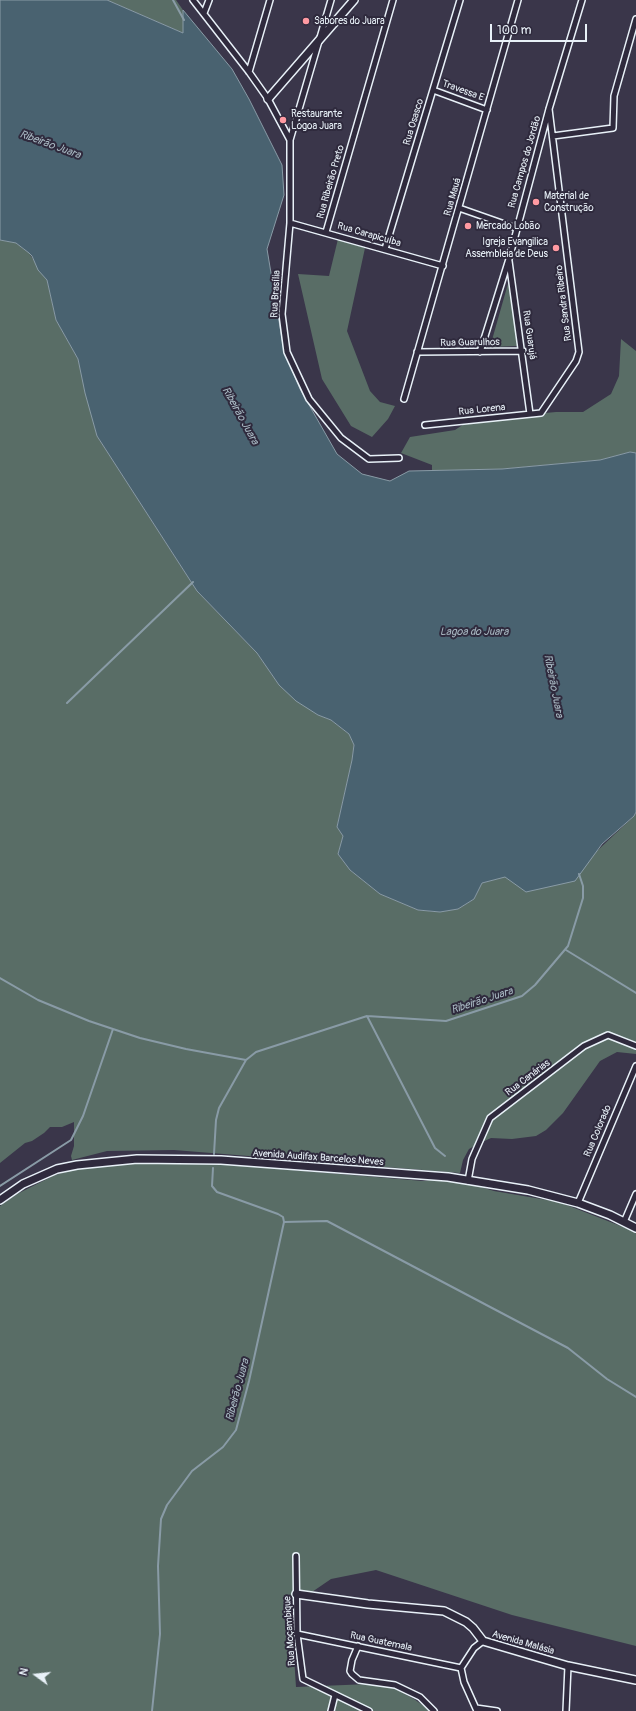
<!DOCTYPE html>
<meta charset="utf-8">
<style>
body{margin:0}
#map{position:relative;width:636px;height:1711px;overflow:hidden;background:#3a364a;font-family:Pangolin,sans-serif}
canvas{display:block}
.north{position:absolute;left:16px;top:1655px;width:40px;height:40px;-webkit-text-stroke:3px #2f2a3d;paint-order:stroke;rotate:285deg;font-size:11px;font-weight:700;line-height:16px;text-align:center;color:#e8f1f8}
.north::after{content:'';display:block;margin:auto;width:14px;height:18px;background:#e8f1f8;clip-path:polygon(50% 0,100% 100%,50% 72%,0 100%)}
.scale{position:absolute;left:490px;top:24px;width:97px;height:18px;box-sizing:border-box;border:2px solid #e8f1f8;border-top:0;padding-left:5px;font-size:12px;line-height:14px;white-space:nowrap;color:#e8f1f8;-webkit-text-stroke:3px #2f2a3d;paint-order:stroke}
</style>
<div id="map">
<canvas width="636" height="1711"></canvas>
<div class="north">N</div>
<div class="scale">100 m</div>
</div>
<script>
const context = document.querySelector('canvas').getContext('2d');
context.lineJoin = 'round';
function fillPath(path, color) { context.fillStyle = color; context.fill(path, 'evenodd'); }
const shape = rows => new Path2D(rows.map(r => 'M' + r).join(''));
function trace(path, color, width, dash) { context.strokeStyle = color; context.lineWidth = width; context.lineCap = dash ? 'butt' : 'round'; context.setLineDash(dash || []); context.stroke(path); }
function write(font, color, halo, rows, align = 'center') {
  context.font = font + ' Pangolin,sans-serif'; context.lineWidth = 4; context.setLineDash([]); context.textBaseline = 'middle'; context.strokeStyle = halo; context.fillStyle = color; for (const [text, x, y, turn = 0] of rows) {
    context.save(); context.translate(x, y); context.rotate((+turn || 0) * Math.PI / 180); context.textAlign = isNaN(turn) ? turn : align; if (halo) context.strokeText(text, 0, 0); context.fillText(text, 0, 0); context.restore();
  }
}
fillPath(shape([
 [107,0,176,0,183,10,183,33],
 [338,239,365,248,347,331,370,391,380,402,395,406,388,419,372,437,351,426,322,379,298,274,329,276],
 [0,240,16,243,29,253,47,280,56,320,78,359,97,436,197,591,257,653,279,685,318,715,331,720,349,734,354,745,352,760,337,827,343,836,338,854,350,870,380,894,418,910,439,912,458,909,474,899,482,883,598,850,634,816,636,812,636,1054,617,1052,600,1061,563,1113,546,1130,536,1136,512,1139,491,1138,478,1144,469,1149,463,1160,460,1173,174,1150,107,1151,72,1160,71,1156,74,1146,74,1122,62,1127,50,1127,44,1133,32,1141,25,1143,0,1163],
 [511,273,517,346,490,347],
 [621,339,636,351,636,453,630,452,600,460,502,469,432,471,432,465,401,453,410,437,455,430,470,420,556,412,583,412,611,394,619,376],
 [108,1160,174,1160,423,1181,448,1177,494,1191,559,1202,636,1232,636,1646,512,1615,376,1570,331,1579,312,1592,296,1594,292,1592,291,1611,296,1687,369,1684,392,1687,414,1699,431,1711,0,1711,0,1206,17,1194,55,1175]
]), '#596d66');
const water = shape([
 [0,0,107,0,183,33,183,10,232,69,249,99,282,165,284,195,267,249,284,351,300,389,337,454,362,474,390,481,409,471,502,469,600,460,630,452,636,453,636,812,634,816,602,844,575,881,526,892,505,877,482,883,474,899,458,909,440,912,418,910,380,894,350,870,338,854,343,836,337,827,352,760,354,745,349,734,331,720,318,715,296,701,279,685,257,653,197,591,97,436,85,393,78,359,56,320,47,280,38,270,32,256,29,253,16,243,0,240,0,0]
]);
fillPath(water, '#496270');
trace(water, '#899ba6', 1);
trace(shape([
 [173,0,184,20],
 [67,703,193,582],
 [566,950,636,993],
 [0,978,38,1000,89,1021,140,1038,186,1049,246,1060],
 [367,1016,435,1148,445,1156],
 [214,1154,216,1120,219,1108,246,1060,256,1052,367,1016,446,1021,522,996,535,985,568,946,583,898,583,886,579,874],
 [0,1186,71,1140,83,1116,113,1029],
 [284,1222,327,1221,568,1348,607,1379,636,1397],
 [152,1711,160,1634,158,1566,161,1519,167,1505,192,1471,223,1447,236,1430,249,1381,284,1222,283,1217,278,1214,217,1192,212,1186,213,1168]
]), '#899ba6', 2);
const street = shape([
 [193,0,249,72,268,99,290,140,290,223,282,314,287,352,309,399,341,438,369,459,399,458],
 [204,13,209,0],
 [249,72,270,0],
 [433,90,487,110],
 [553,136,613,128,614,96,636,19],
 [290,140,331,0],
 [459,208,516,228],
 [290,223,443,266],
 [326,232,393,0],
 [385,249,460,0],
 [509,261,530,414],
 [417,352,523,351],
 [480,352,509,259,549,109,582,0],
 [404,399,518,0],
 [425,425,541,413,576,361,579,352,549,109],
 [468,1181,472,1159,490,1118,584,1046,608,1035,636,1046],
 [578,1203,636,1066],
 [624,1222,636,1194],
 [296,1556,297,1634,303,1679,369,1711],
 [297,1634,461,1668],
 [358,1646,352,1660,350,1671,352,1674,359,1680,395,1685,420,1697,434,1711],
 [476,1708,497,1711],
 [331,1711,335,1695],
 [477,1711,464,1682,461,1668,474,1648,483,1641],
 [566,1711,568,1666]
]);
const secondary = shape([
 [268,99,354,0],
 [0,1200,23,1184,57,1169,77,1165,137,1159,221,1160,448,1177,528,1190,578,1203,610,1215,636,1228],
 [296,1594,368,1604,444,1611,466,1622,473,1628,483,1641,568,1666,636,1680]
]);
trace(street, '#e8f1f8', 8);
trace(secondary, '#e8f1f8', 10);
trace(street, '#2f2a3d', 5);
trace(secondary, '#2f2a3d', 7);
for (const [x, y, r, color] of [
 [306,21,4,"#ff9aa2"],
 [283,120,4,"#ff9aa2"],
 [536,202,4,"#ff9aa2"],
 [468,226,4,"#ff9aa2"],
 [556,248,4,"#ff9aa2"]
]) { const dot = new Path2D(); dot.arc(x, y, r, 0, 2 * Math.PI); context.fillStyle = color; context.fill(dot); trace(dot, '#2f2a3d', 1.5); }
write('10px', '#e8f1f8', '#2f2a3d', [
 ["Sabores do Juara",314,21],
 ["Restaurante",291,114],
 ["Logoa Juara",291,126],
 ["Material de",544,196],
 ["Construção",544,208],
 ["Mercado Lobão",476,226],
 ["Igreja Evangilica",548,242,"right"],
 ["Assembleia de Deus",548,254,"right"]
], 'left');
write('10px', '#e8f1f8', '#2f2a3d', [
 ["Travessa E",463,91,20],
 ["Rua Osasco",414,122,-73],
 ["Rua Campos do Jordão",525,162,-74],
 ["Rua Ribeirão Preto",331,182,-74],
 ["Rua Mauá",453,197,-74],
 ["Rua Carapicuíba",369,235,16],
 ["Rua Brasília",276,294,-87],
 ["Rua Sandra Ribeiro",564,303,-97],
 ["Rua Guarujá",529,335,82],
 ["Rua Guarulhos",470,343,-1],
 ["Rua Lorena",482,410,-6],
 ["Rua Canárias",528,1078,-37],
 ["Rua Colorado",598,1131,-67],
 ["Avenida Audifax Barcelos Neves",318,1158,4],
 ["Rua Moçambique",290,1631,-94],
 ["Rua Guatemala",381,1642,12],
 ["Avenida Malásia",523,1643,16]
]);
write('italic 11px', '#a8b8c2', '#2f2a3d', [
 ["Ribeirão Juara",50,145,20],
 ["Ribeirão Juara",240,416,61],
 ["Lagoa do Juara",474,632],
 ["Ribeirão Juara",553,686,79],
 ["Ribeirão Juara",482,1001,-18],
 ["Ribeirão Juara",238,1390,-75]
]);
</script>
